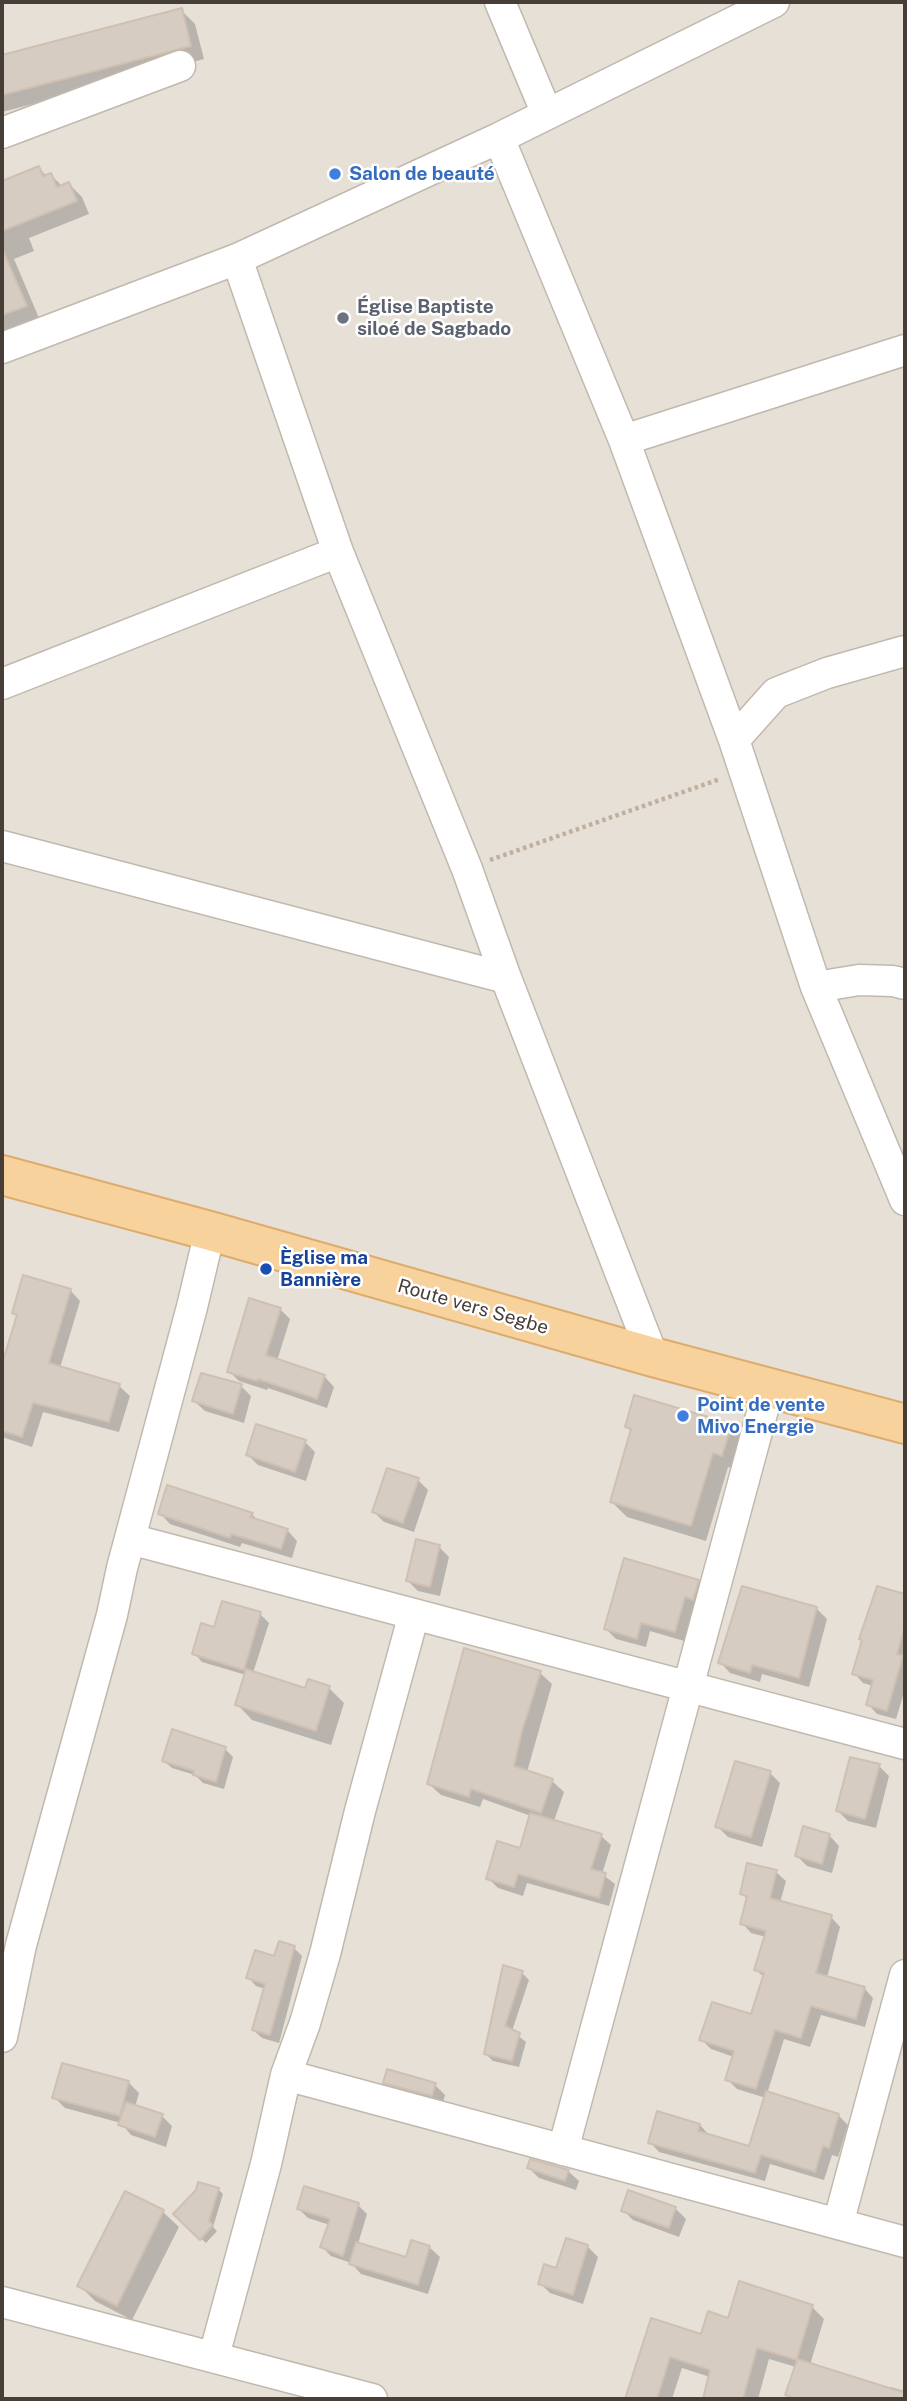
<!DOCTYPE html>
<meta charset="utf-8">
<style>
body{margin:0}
#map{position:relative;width:907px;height:2401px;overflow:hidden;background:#f3efe8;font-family:"Public Sans",sans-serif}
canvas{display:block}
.frame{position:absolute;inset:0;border:4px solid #463e37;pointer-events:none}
</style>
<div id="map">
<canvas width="907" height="2401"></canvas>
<div class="frame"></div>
</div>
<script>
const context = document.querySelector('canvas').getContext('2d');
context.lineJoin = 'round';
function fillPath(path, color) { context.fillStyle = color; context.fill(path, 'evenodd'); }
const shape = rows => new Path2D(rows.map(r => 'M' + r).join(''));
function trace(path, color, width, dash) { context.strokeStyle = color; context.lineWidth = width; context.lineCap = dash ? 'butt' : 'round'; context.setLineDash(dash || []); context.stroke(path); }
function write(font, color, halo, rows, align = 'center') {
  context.font = font + ' "Public Sans",sans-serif'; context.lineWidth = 5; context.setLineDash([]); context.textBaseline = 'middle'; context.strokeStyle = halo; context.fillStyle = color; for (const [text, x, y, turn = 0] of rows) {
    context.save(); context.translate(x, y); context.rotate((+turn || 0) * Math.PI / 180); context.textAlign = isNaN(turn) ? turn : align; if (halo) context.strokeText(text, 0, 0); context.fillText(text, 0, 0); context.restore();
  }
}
fillPath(shape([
 [2,2,905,2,905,2399,2,2399]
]), '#e7e0d7');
fillPath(shape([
 [181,10,195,24,204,59,2,112,2,56],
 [38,168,47,176,51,175,62,186,69,184,82,197,89,214,29,238,34,251,14,259,39,318,2,333,2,183],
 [70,1290,80,1301,60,1368,119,1386,130,1396,119,1432,43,1412,32,1447,2,1437,2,1370,18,1317,14,1313],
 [280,1309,290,1319,277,1361,324,1376,334,1387,327,1408,268,1388,267,1390,239,1381,229,1371],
 [241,1386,251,1396,244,1423,205,1411,194,1401],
 [731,1425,746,1441,738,1470,728,1467,706,1541,627,1517,612,1502,632,1432,627,1427],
 [305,1442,315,1452,306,1481,258,1465,248,1455],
 [418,1480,428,1490,414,1532,384,1522,374,1512],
 [160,1513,252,1514,259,1522,287,1530,297,1541,292,1558,242,1543,240,1547,170,1524],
 [439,1547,449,1557,440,1596,418,1591,408,1581],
 [698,1581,708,1591,695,1606,684,1641,650,1631,646,1647,616,1639,606,1629],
 [743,1588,817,1609,827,1619,809,1687,762,1674,760,1682,730,1673,720,1662],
 [878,1588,905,1596,905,1689,896,1719,877,1714,868,1704,873,1686,863,1683,854,1673],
 [260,1614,269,1623,253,1673,306,1690,329,1688,344,1703,331,1745,252,1720,237,1704,246,1675,202,1662,194,1653],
 [540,1673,552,1684,527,1772,552,1781,564,1792,554,1821,601,1836,611,1845,602,1874,615,1884,609,1906,527,1883,523,1896,498,1888,488,1878,521,1850,531,1816,483,1799,480,1807,441,1795,429,1784],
 [225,1749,233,1757,224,1789,203,1783,195,1775,172,1768,164,1761],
 [879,1766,889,1776,876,1828,848,1821,838,1811],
 [770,1773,780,1783,762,1847,728,1837,717,1826],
 [829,1835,839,1846,832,1873,807,1866,797,1856],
 [776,1872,786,1881,780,1903,831,1917,840,1927,827,1978,864,1988,873,1998,865,2027,821,2015,810,2047,784,2039,767,2094,838,2115,848,2125,838,2157,832,2155,824,2180,770,2164,765,2181,659,2152,650,2142,700,2125,709,2135,750,2148,766,2098,737,2089,727,2079,734,2057,711,2049,701,2039,752,2016,765,1978,756,1970,766,1937,751,1933,742,1923,748,1900,742,1893],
 [294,1948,302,1956,279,2043,262,2038,253,2030,265,1989,256,1986,248,1977],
 [522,1973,529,1980,512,2031,526,2042,519,2067,493,2061,486,2054],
 [63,2065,129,2083,139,2093,135,2107,162,2116,172,2126,166,2147,131,2135,121,2123,65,2108,54,2097],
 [385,2083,435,2085,445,2095,442,2106,395,2093],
 [529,2168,568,2171,579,2181,576,2190,539,2178],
 [218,2189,223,2194,213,2227,217,2231,206,2243,175,2214,197,2191],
 [125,2193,163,2212,179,2227,132,2320,95,2301,79,2285],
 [358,2205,367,2214,358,2244,407,2259,429,2247,440,2257,428,2294,361,2274,351,2263,331,2256,322,2247,330,2225,308,2218,299,2209],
 [675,2208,686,2219,679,2237,633,2220,623,2210],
 [587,2246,598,2257,583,2304,550,2293,540,2283],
 [812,2307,824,2319,810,2365,890,2391,891,2387,905,2391,905,2399,792,2399,787,2394,796,2367,769,2359,758,2399,704,2399,710,2377,682,2368,672,2399,627,2399,652,2320,702,2336,730,2320]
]), '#0003');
const building = shape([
 [182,8,191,46,2,95,2,55,182,8],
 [39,166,43,176,51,173,57,187,69,182,77,201,2,231,2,181,39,166],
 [2,248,27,306,2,315,2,248],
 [23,1275,71,1289,49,1363,120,1384,109,1422,33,1403,22,1437,2,1431,2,1364,17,1315,12,1313,23,1275],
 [249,1298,281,1308,266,1355,325,1375,317,1399,258,1379,257,1381,227,1372,249,1298],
 [201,1373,242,1384,233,1414,192,1401,201,1373],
 [634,1395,732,1424,722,1456,713,1453,691,1526,610,1502,631,1429,625,1427,634,1395],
 [256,1424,306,1440,295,1472,246,1455,256,1424],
 [387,1468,419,1478,403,1523,372,1512,387,1468],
 [167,1485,253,1513,250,1517,288,1529,281,1549,231,1534,230,1538,158,1514,167,1485],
 [416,1539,440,1545,430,1587,406,1581,416,1539],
 [624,1558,699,1580,693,1600,685,1597,675,1632,641,1623,637,1639,604,1629,624,1558],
 [742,1586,817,1607,799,1678,752,1665,750,1673,718,1663,742,1586],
 [877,1586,905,1594,905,1626,897,1654,903,1656,887,1711,866,1705,873,1680,852,1674,862,1640,859,1639,877,1586],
 [222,1601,261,1612,244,1670,192,1654,201,1623,214,1627,222,1601],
 [464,1648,541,1671,522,1731,514,1766,553,1779,541,1813,471,1789,469,1797,427,1784,464,1648],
 [246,1669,305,1688,308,1679,330,1686,316,1731,235,1705,246,1669],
 [172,1729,226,1747,216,1782,193,1775,194,1771,162,1761,172,1729],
 [850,1757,880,1764,865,1819,836,1811,850,1757],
 [735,1761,771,1771,751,1837,715,1827,735,1761],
 [530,1813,602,1834,591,1869,606,1873,599,1898,518,1874,514,1887,486,1879,497,1841,520,1848,530,1813],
 [803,1826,830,1834,822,1864,795,1856,803,1826],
 [747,1863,777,1870,770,1898,832,1915,816,1973,865,1987,856,2019,811,2006,801,2038,775,2030,756,2089,725,2080,734,2051,699,2040,712,2002,751,2014,764,1973,754,1970,766,1931,740,1924,747,1896,740,1894,747,1863],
 [279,1941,295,1946,270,2035,252,2030,265,1984,246,1978,255,1950,274,1956,279,1941],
 [503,1965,523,1971,505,2026,520,2033,512,2061,484,2054,503,1965],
 [62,2063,129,2081,120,2116,52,2098,62,2063],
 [387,2069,436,2083,432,2096,383,2083,387,2069],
 [766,2091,839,2114,829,2148,823,2146,815,2172,761,2155,755,2173,648,2143,657,2111,700,2124,698,2131,749,2146,766,2091],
 [126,2102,163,2114,155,2137,118,2125,126,2102],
 [530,2159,569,2170,565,2181,527,2168,530,2159],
 [198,2182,219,2188,209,2221,213,2225,200,2240,173,2214,196,2190,198,2182],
 [304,2186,359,2203,343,2256,320,2247,330,2219,297,2209,304,2186],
 [628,2190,676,2207,669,2228,621,2211,628,2190],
 [125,2191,164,2210,117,2306,77,2286,125,2191],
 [566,2238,588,2245,573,2295,538,2284,544,2264,556,2268,566,2238],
 [411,2240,430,2246,418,2285,349,2264,356,2242,406,2257,411,2240],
 [739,2281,813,2305,797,2359,905,2393,905,2399,798,2399,785,2395,797,2360,757,2348,743,2399,703,2399,710,2370,670,2357,657,2399,625,2399,651,2318,701,2334,708,2311,728,2318,739,2281]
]);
fillPath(building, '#d7ccc1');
trace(building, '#cfc0b2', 2);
const minor = shape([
 [500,2,547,114],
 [2,133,180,66],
 [499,138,624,440,734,740,816,987,905,1200],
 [237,259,338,552,467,869,506,978,653,1357],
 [2,348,237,259,499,138,774,2],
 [624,440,905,350],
 [2,684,338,552],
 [734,740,776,693,827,673,905,651],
 [2,846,506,978],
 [816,987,859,980,893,981,905,984],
 [130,1539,905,1744],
 [2,2037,21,1945,112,1615,122,1568,192,1307,210,1231],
 [286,2075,905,2242],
 [563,2150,769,1387],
 [838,2224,905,1975],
 [2,2302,372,2399],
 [214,2356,266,2164,286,2075,305,2023,325,1954,360,1811,414,1614]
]);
const major = shape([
 [2,1175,210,1231,653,1357,905,1424]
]);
trace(minor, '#c1b8ae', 33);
trace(major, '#ddac6d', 42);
trace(shape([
 [490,860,720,779]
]), '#bfaf9d', 4.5, [3.5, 3.5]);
trace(minor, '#fff', 30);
trace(major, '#f8d29c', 38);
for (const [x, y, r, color] of [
 [335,174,7,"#3f7fe0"],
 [343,318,7,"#6b7280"],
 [266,1269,7,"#1a4fb4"],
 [683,1416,7,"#3f7fe0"]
]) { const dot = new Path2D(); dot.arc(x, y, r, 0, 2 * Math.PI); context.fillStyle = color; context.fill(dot); trace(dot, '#fff', 2.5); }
write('bold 19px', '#366cbe', '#fff', [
 ["Salon de beauté",349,174],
 ["Point de vente",697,1405],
 ["Mivo Energie",697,1427]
], 'left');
write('bold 19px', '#5b616d', '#fff', [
 ["Église Baptiste",357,307],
 ["siloé de Sagbado",357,329]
], 'left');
write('bold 19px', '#164399', '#fff', [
 ["Èglise ma",280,1258],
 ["Bannière",280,1280]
], 'left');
write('19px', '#463e37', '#fff', [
 ["Route vers Segbe",473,1307,16]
]);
</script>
